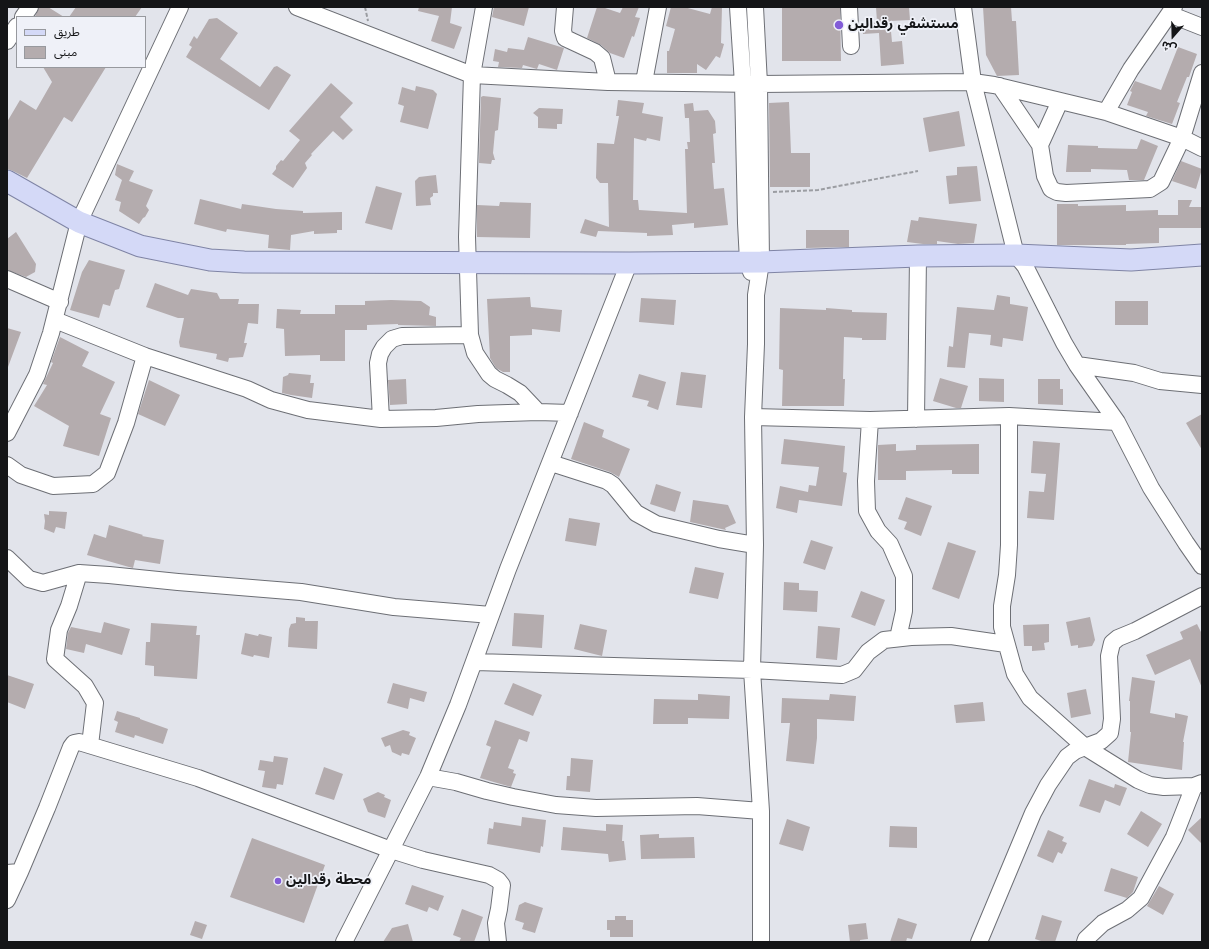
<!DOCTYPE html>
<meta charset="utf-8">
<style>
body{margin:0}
#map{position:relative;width:1209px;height:949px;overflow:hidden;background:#e2e4eb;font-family:Jost,"Noto Sans Arabic",sans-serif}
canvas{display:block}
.frame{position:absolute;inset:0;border:8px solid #141517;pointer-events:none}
.legend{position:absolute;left:16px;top:16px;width:130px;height:52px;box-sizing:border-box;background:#eff1f8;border:1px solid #97999e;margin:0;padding:5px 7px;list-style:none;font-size:12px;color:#141517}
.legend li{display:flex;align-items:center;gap:8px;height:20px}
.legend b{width:20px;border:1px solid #97999e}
.north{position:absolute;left:1153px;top:16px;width:40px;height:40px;-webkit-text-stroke:3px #eff1f8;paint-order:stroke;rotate:200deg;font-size:11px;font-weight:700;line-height:16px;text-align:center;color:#141517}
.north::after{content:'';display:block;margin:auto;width:14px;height:18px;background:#141517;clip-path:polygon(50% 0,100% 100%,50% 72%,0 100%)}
</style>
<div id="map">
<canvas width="1209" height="949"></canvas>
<div class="frame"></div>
<ul class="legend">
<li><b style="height:5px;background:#d4d9f7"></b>طريق</li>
<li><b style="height:11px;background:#b4acae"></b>مبنى</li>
</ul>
<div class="north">ش</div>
</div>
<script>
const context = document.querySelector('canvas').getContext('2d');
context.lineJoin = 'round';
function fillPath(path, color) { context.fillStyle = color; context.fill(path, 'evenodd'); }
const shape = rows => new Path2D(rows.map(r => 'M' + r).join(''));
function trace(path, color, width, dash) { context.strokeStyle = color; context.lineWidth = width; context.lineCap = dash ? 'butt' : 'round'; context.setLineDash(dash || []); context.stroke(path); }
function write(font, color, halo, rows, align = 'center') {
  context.font = font + ' Jost,"Noto Sans Arabic",sans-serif'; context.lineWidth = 3.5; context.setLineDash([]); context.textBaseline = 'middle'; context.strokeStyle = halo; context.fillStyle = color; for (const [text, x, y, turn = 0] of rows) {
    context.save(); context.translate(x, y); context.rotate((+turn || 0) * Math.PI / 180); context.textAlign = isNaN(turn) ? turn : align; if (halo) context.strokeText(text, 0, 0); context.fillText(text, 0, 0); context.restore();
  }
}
fillPath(shape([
 [39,7,48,7,64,17,35,17],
 [76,7,142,7,135,17,69,17],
 [419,7,452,7,450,23,462,27,454,49,431,41,439,16,418,11],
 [494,7,529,7,524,26,492,17],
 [597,7,602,7,620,13,623,7,639,7,635,17,640,18,634,37,632,36,624,58,610,53,601,45,587,38],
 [671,7,684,7,710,14,712,7,722,7,721,43,724,44,720,58,716,56,706,70,697,64,697,73,667,73,667,51,669,51,675,29,666,26],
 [782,7,840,7,841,61,782,61],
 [876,7,909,7,910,20,890,21,892,42,902,41,904,64,881,66,879,33,863,34,862,23,877,22],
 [983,7,1011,7,1012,21,1016,21,1019,75,997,76,986,55],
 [217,18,238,33,220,59,260,87,274,67,277,66,291,75,269,110,186,57,192,47,189,45,194,36,197,39,209,19],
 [528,37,564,48,557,70,539,64,537,69,523,65,522,68,498,67,499,62,493,61,495,49,507,52,508,48,524,50],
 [1178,47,1197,54,1189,77,1187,77,1177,102,1180,103,1172,124,1146,116,1148,112,1127,105,1132,92,1130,91,1135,81,1161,90],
 [43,67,106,67,72,122,64,117,27,178,13,171,7,169,7,122,20,100,36,110,52,82],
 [331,83,353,103,340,117,353,130,343,140,333,131,311,154,312,155,305,163,307,168,293,188,272,174,276,169,276,166,281,160,283,161,300,140,289,131],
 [416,86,433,90,437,94,428,129,400,122,404,106,398,104,402,87,415,91],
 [483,96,501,98,498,130,495,131,493,153,495,160,492,160,491,164,479,163,481,97],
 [618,100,644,103,642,113,663,117,660,141,647,138,646,141,634,138,633,200,638,200,639,210,687,213,685,149,688,149,687,142,690,142,689,118,685,118,684,104,693,103,694,111,708,110,715,121,716,133,713,134,715,163,712,163,714,189,724,188,728,225,694,228,694,223,672,225,673,235,647,236,647,233,598,231,596,237,580,233,585,219,609,227,608,183,600,183,596,178,597,143,614,144,619,116,616,116],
 [789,102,791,153,810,153,810,187,770,187,769,103],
 [539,108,563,109,562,124,557,124,557,129,538,128,538,117,533,113],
 [959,111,965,146,929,152,923,118],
 [1141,139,1158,146,1144,180,1129,180,1127,170,1091,169,1091,172,1066,172,1068,145,1098,146,1098,148,1137,149],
 [1181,161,1202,169,1196,189,1172,181],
 [117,164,134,171,129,181,153,190,146,206,149,210,145,217,143,218,139,224,119,211,121,202,115,200,122,180,115,175],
 [977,166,981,201,949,204,946,176,957,175,957,167],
 [436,175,438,193,433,193,433,196,430,198,431,205,416,206,415,181,419,177],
 [376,186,402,193,392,230,365,223],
 [200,199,241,209,242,204,276,209,303,211,303,213,342,212,342,230,337,230,337,233,314,234,314,231,291,235,290,250,268,248,269,235,227,229,226,232,194,224],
 [1178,200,1192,200,1189,207,1202,207,1201,228,1159,228,1159,243,1126,244,1126,245,1057,245,1057,204,1078,204,1078,206,1126,205,1126,211,1158,210,1158,215,1178,215],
 [500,202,531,203,530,238,477,237,477,205,499,206],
 [919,217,977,224,974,243,958,244,937,241,937,244,923,244,907,242,911,220,918,221],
 [806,230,849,230,849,247,806,248],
 [16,232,36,264,35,272,26,277,7,270,7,239],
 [89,260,125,270,119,289,115,290,110,306,103,304,99,318,70,310,82,272],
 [155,283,188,295,191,289,217,293,220,299,239,299,238,304,259,304,258,324,248,323,244,343,247,343,243,357,229,358,228,362,216,359,217,354,180,347,179,342,184,318,178,318,146,307],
 [997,295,1010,297,1010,304,1028,307,1023,341,1003,338,1002,347,990,345,991,335,969,333,965,368,947,367,949,346,953,347,957,307,994,310],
 [530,297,531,307,562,310,560,332,532,329,532,335,510,336,510,372,503,372,496,368,490,358,487,299],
 [641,298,676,300,674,325,639,322],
 [391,300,421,301,430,307,429,315,436,317,436,326,398,325,398,324,367,325,367,330,345,330,345,361,320,361,320,355,285,356,284,329,276,328,277,309,301,310,300,314,335,314,335,305,365,305,365,301],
 [1115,301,1148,301,1148,325,1115,325],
 [780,308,826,310,826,308,852,310,852,312,887,313,886,340,862,340,862,338,844,337,843,379,845,379,844,406,782,406,783,370,779,369],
 [7,328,21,332,8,367,7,367],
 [60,337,89,352,82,366,115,382,100,414,111,418,99,456,63,446,69,426,34,406,47,385,43,384,53,363,51,362],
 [681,372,706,375,702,408,676,405],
 [289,373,311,375,310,383,314,383,312,398,291,395,282,393,283,377,288,375],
 [639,374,666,382,658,410,647,406,649,401,632,397],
 [940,378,968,386,961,408,956,408,933,401],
 [979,378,1004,379,1004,402,979,401],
 [406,379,407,404,390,405,388,380],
 [1038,379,1060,379,1060,389,1063,389,1063,405,1038,404],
 [149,380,180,395,165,426,138,414],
 [1202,414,1202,450,1186,423],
 [584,422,604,430,602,437,630,449,619,477,610,472,571,459],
 [784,439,845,446,843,472,847,473,842,506,799,500,797,513,776,508,780,486,808,492,809,485,816,486,819,467,781,464],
 [1033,441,1060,443,1054,520,1027,518,1029,491,1044,492,1046,474,1031,473],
 [896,444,896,451,916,450,916,445,979,444,979,474,952,474,952,470,906,471,906,480,878,480,878,445],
 [656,484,681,492,675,512,650,504],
 [906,497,932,506,921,536,904,529,907,522,898,519],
 [693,500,728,505,736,523,725,528,726,530,690,522],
 [49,511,67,512,65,529,56,527,54,533,44,529,45,521,44,514,49,515],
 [569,518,600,523,596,546,565,541],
 [109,525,143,535,142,536,164,540,160,564,135,560,133,568,129,567,87,555,94,534,106,538],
 [811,540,833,547,825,570,803,563],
 [948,542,976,551,959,599,932,589],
 [695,567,724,573,718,599,689,593],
 [784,582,799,583,799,590,818,591,817,612,783,610],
 [861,591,885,600,875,626,851,617],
 [514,613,544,615,542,648,512,646],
 [296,617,305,618,305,621,318,621,317,649,288,647,289,629,291,624,296,623],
 [1090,617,1095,640,1092,646,1078,648,1078,645,1071,646,1066,622],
 [104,622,130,629,122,655,86,644,84,653,66,649,68,633,71,627,101,633],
 [151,623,197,626,196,635,200,635,197,679,154,676,154,666,145,665,146,642,150,642],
 [580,624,607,630,602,656,574,649],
 [1049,624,1049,642,1044,643,1045,650,1032,651,1032,646,1024,646,1023,625],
 [1197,624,1202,634,1202,688,1190,659,1155,675,1146,655,1183,639,1180,632],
 [818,626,840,628,837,660,816,658],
 [245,633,258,636,259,634,272,637,269,658,254,655,253,657,241,654],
 [7,675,34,684,25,709,7,702],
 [1132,677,1155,681,1150,713,1175,718,1175,713,1188,716,1183,742,1184,742,1182,770,1128,762,1131,732,1130,732,1130,701,1129,701],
 [393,683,427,692,424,702,410,698,408,709,387,703],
 [513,683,542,695,533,716,504,704],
 [1086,689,1091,714,1071,718,1067,693],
 [698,694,730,696,729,719,688,718,688,724,653,724,654,699,698,700],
 [830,694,856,696,854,721,817,719,817,738,814,764,786,761,790,723,781,723,782,698,829,700],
 [983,702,985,721,956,723,954,705],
 [117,711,140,718,140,719,168,729,163,744,135,735,134,738,115,732,118,722,114,720],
 [495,720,530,732,527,742,519,739,508,768,514,770,513,773,516,774,511,787,480,778,491,747,486,745],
 [403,730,410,732,409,735,416,738,409,755,402,753,401,756,392,752,390,745,385,747,381,738],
 [274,756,288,758,283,785,277,784,276,789,262,787,265,771,258,770,260,760,273,762],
 [571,758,593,760,590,792,566,790,567,776,570,776],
 [324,767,343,774,334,800,315,794],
 [1089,779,1114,788,1115,784,1127,788,1120,806,1105,800,1100,813,1079,806],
 [378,792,385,795,384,797,391,800,385,818,368,812,363,799],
 [1141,811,1162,824,1148,847,1127,834],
 [522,817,546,820,543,847,541,846,540,853,487,844,489,828,493,829,494,822,521,826],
 [1202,817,1202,844,1188,830],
 [787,819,810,827,803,851,779,844],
 [606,824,623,825,622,841,624,841,626,860,609,862,608,854,561,850,563,827,606,831],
 [890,826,917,827,917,848,889,847],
 [1048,830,1064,837,1062,841,1067,843,1062,854,1058,852,1053,863,1037,856],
 [659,834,659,838,694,837,695,858,641,859,640,835],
 [252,838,325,865,304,923,230,897],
 [1111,868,1138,877,1133,892,1127,898,1104,891],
 [412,885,444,896,438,911,429,907,427,912,405,904],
 [1159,886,1174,894,1163,915,1147,906],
 [525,902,543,908,535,933,522,929,524,923,515,920,519,905],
 [462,909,483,917,474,942,459,942,461,938,453,935],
 [1042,915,1062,921,1055,942,1044,942,1035,939],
 [615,916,626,916,626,920,633,920,633,937,610,937,610,930,607,930,607,920,615,920],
 [898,918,917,924,912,939,907,938,906,942,890,942],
 [195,921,207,925,202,939,190,935],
 [866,923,868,939,860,940,860,942,850,942,848,925],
 [408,924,413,942,383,942,392,928]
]), '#b4acae');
const minor = shape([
 [297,7,472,75,608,82,759,84,973,82,994,85,1106,112,1182,138,1202,148],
 [484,7,472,75,467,237,470,335,475,353,489,374,495,379,507,385,520,393,538,412],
 [565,7,563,31,565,38,595,52,602,58,608,82],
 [738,7,743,84,746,223,748,261,751,272],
 [755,7,759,84,761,262,756,295,756,344,753,417,755,545,752,670,761,811,761,942],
 [849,7,851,46],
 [963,7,973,82,1016,255,1025,266,1064,343,1077,365,1117,422,1151,488,1186,543,1202,566],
 [1169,14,1202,27],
 [23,17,30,7],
 [7,41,17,26],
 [644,82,658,7],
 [1000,86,1040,145,1045,176,1051,189,1057,192,1066,193,1150,189,1161,182,1182,138,1202,73],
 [1106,112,1131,69,1174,7],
 [1040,145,1060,101],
 [7,279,60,302],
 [55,320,145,356,247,389,271,400,308,410,381,419,436,418,478,414,538,412,570,413],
 [1077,365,1134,373,1160,381,1202,385],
 [1009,416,1009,545,1007,575,1002,606,1002,627,1015,674,1030,698,1085,747,1101,741,1110,733,1112,719,1109,656,1112,643,1118,638,1135,631,1202,596],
 [753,417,870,420,1009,416,1117,422],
 [381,419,378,363,380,354,384,347,392,339,402,336,470,335],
 [916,419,918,256],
 [870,420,866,481,867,511,878,531,890,544,904,576,904,611,898,638],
 [7,433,37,375,51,333,79,222,180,7],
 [551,463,607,481,613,485,636,513,656,524,719,539,755,545],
 [7,465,21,475,53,486,93,484,107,473,126,423,145,356],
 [7,558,29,579,43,583,79,573,109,575,178,582,301,592,394,607,491,615],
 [79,573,69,606,59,630,55,659,85,686,95,703,90,745],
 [475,662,752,670,842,675,854,670,868,652,884,640,911,637,951,636,1006,644],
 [428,777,456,782,487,791,513,797,556,805,596,808,697,806,761,811],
 [20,872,47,808,71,747,74,743,79,742,198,778,391,850,423,860,489,875,498,880,502,885,499,909,496,923,498,942],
 [7,873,20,872,7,900],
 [344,942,428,777,458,705,508,569,629,263],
 [979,942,1033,813,1048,785,1067,757,1075,751,1085,747,1138,780,1150,785,1164,787,1194,786,1202,783],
 [1085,942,1086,939,1103,923,1127,910,1141,898,1174,837,1194,786]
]);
const major = shape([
 [7,181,79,222,140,246,210,260,244,262,629,263,761,262,918,256,1016,255,1131,260,1202,255]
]);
trace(minor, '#6d6f75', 18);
trace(major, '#7f84a5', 23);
trace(shape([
 [365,7,368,21],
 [773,192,818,190,918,171]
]), '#9b9da2', 2, [4, 2]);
trace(minor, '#fff', 16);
trace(major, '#d4d9f7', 21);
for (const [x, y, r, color] of [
 [839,25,5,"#825cd7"],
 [278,881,4,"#825cd7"]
]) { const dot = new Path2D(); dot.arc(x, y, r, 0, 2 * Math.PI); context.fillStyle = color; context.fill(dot); trace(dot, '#eff1f8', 1.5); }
write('bold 14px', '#141517', '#eff1f8', [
 ["مستشفي رقدالين",848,25],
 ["محطة رقدالين",286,881]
], 'left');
</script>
